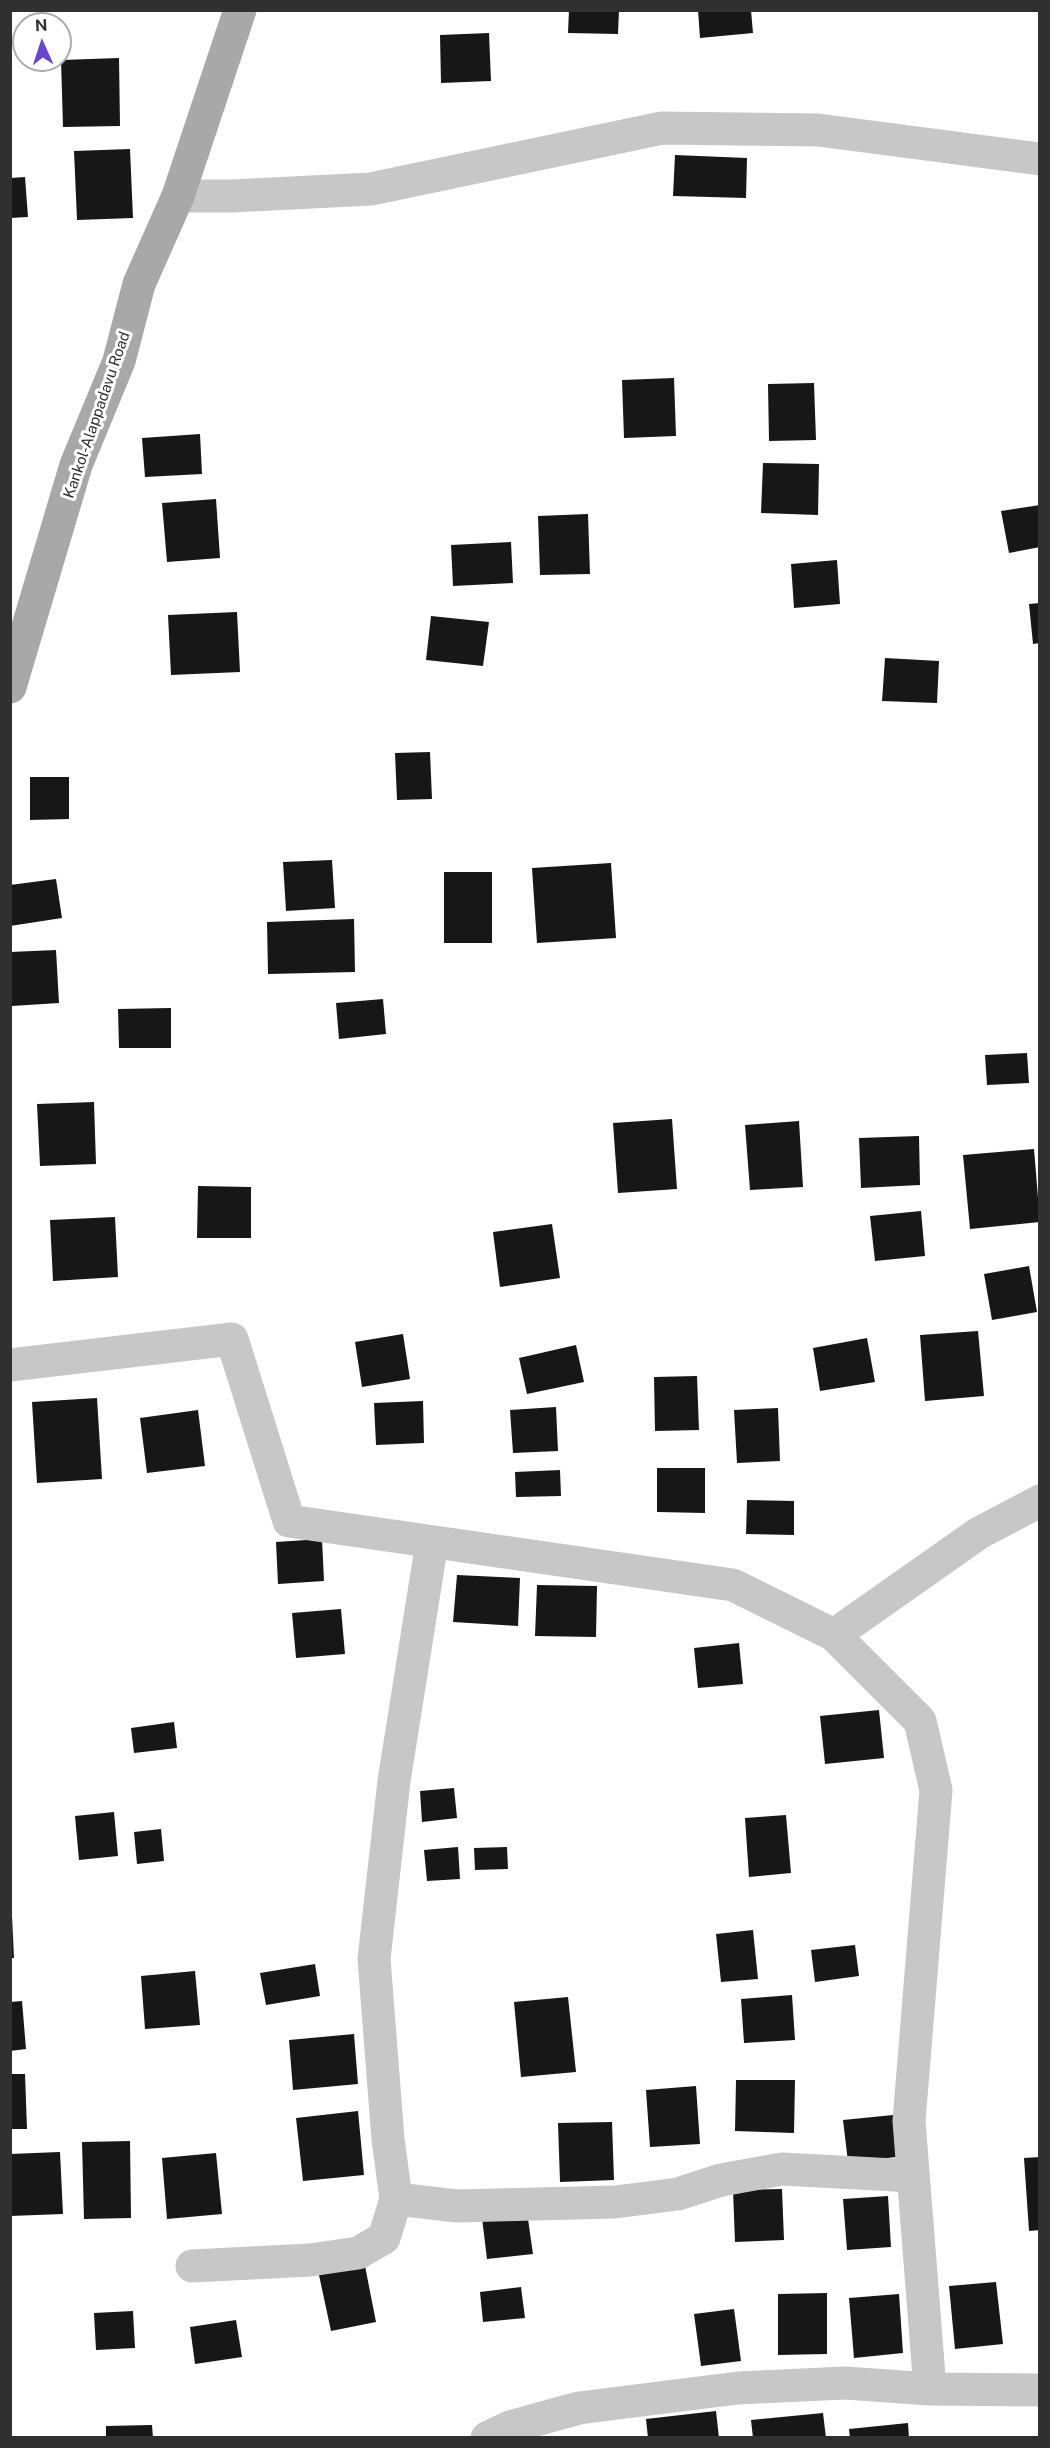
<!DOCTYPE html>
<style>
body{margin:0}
#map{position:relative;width:1050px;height:2448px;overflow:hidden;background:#fff;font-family:"Public Sans",sans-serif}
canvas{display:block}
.frame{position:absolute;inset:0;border:12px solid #303030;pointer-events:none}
.north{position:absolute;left:12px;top:12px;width:60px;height:60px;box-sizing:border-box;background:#fff;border:2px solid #acacac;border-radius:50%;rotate:357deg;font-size:16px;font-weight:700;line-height:24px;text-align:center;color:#303030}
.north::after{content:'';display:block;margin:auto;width:21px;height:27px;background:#6946d2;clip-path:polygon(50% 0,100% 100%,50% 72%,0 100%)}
</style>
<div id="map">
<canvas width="1050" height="2448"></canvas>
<div class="frame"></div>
<div class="north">N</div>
</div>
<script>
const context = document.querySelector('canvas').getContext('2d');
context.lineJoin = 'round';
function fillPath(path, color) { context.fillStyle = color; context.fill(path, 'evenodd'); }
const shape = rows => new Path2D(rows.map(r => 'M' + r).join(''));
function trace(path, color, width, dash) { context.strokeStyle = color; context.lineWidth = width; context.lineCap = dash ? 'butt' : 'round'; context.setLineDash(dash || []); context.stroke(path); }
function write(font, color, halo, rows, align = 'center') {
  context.font = font + ' "Public Sans",sans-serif'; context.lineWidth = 6; context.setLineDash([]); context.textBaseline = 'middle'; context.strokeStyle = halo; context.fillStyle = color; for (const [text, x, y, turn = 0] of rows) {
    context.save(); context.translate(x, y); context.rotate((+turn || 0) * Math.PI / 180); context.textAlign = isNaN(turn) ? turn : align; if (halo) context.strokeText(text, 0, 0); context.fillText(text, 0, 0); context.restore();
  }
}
fillPath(shape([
 [569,10,619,10,618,34,568,33],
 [698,10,751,10,753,33,700,38],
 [489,33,491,81,441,83,440,35],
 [119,58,120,126,63,127,61,60],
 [130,149,133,218,77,220,74,151],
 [675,155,747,158,746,198,673,196],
 [25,177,28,217,10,218,10,178],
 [674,378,676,436,624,438,622,380],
 [814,383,816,440,769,441,768,384],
 [200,434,202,474,145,477,142,438],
 [763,463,819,464,818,515,761,513],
 [216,499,220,558,167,562,162,503],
 [1040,505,1040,547,1009,553,1001,511],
 [588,514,590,574,540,575,538,516],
 [511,542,513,583,453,586,451,545],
 [837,560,840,604,794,608,791,564],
 [1040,603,1040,643,1033,644,1029,604],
 [237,612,240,672,171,675,168,615],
 [431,616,489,622,483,666,426,660],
 [885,658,939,661,937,703,882,701],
 [430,752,432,799,397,800,395,753],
 [30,777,69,777,69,819,30,820],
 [332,860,335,908,286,911,283,862],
 [611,863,616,938,537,943,532,868],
 [444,872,492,872,492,943,444,943],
 [56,879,62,918,10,926,10,885],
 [354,919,355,972,268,974,267,922],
 [56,950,59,1003,12,1006,10,952],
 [383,999,386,1034,339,1039,336,1003],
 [171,1008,171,1048,119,1048,118,1009],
 [1027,1053,1029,1083,987,1085,985,1055],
 [94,1102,96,1164,40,1166,37,1104],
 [672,1119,677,1189,618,1193,613,1123],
 [799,1121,803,1187,750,1190,745,1125],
 [919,1136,920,1185,861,1188,859,1138],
 [1034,1149,1040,1222,970,1229,963,1155],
 [198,1186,251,1187,251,1238,197,1238],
 [921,1211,925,1256,875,1261,870,1216],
 [115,1217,118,1277,53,1281,50,1220],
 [552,1224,560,1278,500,1287,493,1232],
 [1029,1266,1037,1312,992,1320,984,1274],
 [978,1331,984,1396,925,1401,920,1335],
 [403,1334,410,1379,362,1387,355,1342],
 [867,1338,875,1382,820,1391,813,1348],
 [576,1345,584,1382,527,1394,519,1358],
 [697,1376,699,1430,655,1431,654,1377],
 [97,1398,102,1479,37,1483,32,1402],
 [423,1401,424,1443,376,1445,374,1403],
 [556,1407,558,1451,513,1453,510,1410],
 [778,1408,780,1461,737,1463,734,1410],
 [198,1410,205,1466,147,1473,140,1418],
 [657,1468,705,1468,705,1513,657,1512],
 [560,1470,561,1496,516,1497,515,1472],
 [747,1500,794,1501,794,1535,746,1534],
 [322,1539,324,1581,278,1584,276,1542],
 [457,1575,520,1578,518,1626,453,1622],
 [537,1585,597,1586,596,1637,535,1636],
 [341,1609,345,1654,296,1658,292,1613],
 [739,1643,743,1684,698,1688,694,1648],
 [879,1710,884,1758,825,1764,820,1716],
 [174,1722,177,1748,134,1753,131,1728],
 [454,1788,457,1818,422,1822,420,1791],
 [114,1812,118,1856,79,1860,75,1816],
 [786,1815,791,1873,749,1877,745,1818],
 [161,1829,164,1861,137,1864,134,1832],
 [458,1847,460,1879,427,1881,424,1850],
 [507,1847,508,1869,475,1870,474,1848],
 [10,1916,12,1916,14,1958,10,1958],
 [753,1930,758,1979,721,1982,716,1934],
 [855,1945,859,1976,815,1982,811,1950],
 [315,1964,320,1996,266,2005,260,1973],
 [195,1971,200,2025,145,2029,141,1976],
 [792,1995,795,2040,744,2043,741,1999],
 [568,1997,576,2072,521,2077,514,2002],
 [22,2001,26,2049,10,2051,10,2002],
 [354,2034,358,2084,293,2090,289,2040],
 [10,2074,25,2074,27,2129,10,2129],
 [736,2080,795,2080,794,2133,735,2131],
 [696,2086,700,2144,650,2147,646,2090],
 [358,2111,364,2175,303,2181,296,2118],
 [893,2115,897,2157,848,2162,843,2120],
 [612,2122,614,2180,560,2182,558,2123],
 [130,2141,131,2218,84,2219,82,2142],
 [60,2152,63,2214,10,2216,10,2154],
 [216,2153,222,2214,167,2219,162,2158],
 [1040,2157,1040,2230,1029,2231,1024,2158],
 [782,2189,784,2240,735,2242,733,2190],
 [888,2196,891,2247,847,2250,843,2199],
 [527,2212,533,2254,487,2259,482,2218],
 [365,2266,376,2322,331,2331,319,2275],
 [996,2282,1003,2344,955,2349,949,2286],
 [521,2287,525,2318,483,2322,480,2292],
 [827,2293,827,2354,778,2355,778,2294],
 [899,2294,903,2353,854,2358,849,2298],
 [734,2309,741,2361,701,2366,694,2314],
 [133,2311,135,2348,96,2350,94,2313],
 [236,2320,242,2357,195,2364,190,2327],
 [716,2411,719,2438,648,2438,646,2419],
 [823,2413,826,2438,753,2438,751,2420],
 [908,2423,909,2438,850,2438,849,2429],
 [152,2425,153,2438,106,2438,106,2426]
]), '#171717');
trace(shape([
 [178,196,232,196,371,189,662,128,818,130,1040,159],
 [10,1365,232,1339,289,1521,733,1585,834,1635,920,1721,936,1790,909,2121,930,2389,1040,2390],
 [834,1635,979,1533,1040,1501],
 [396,2199,457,2206,615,2202,678,2194,721,2180,782,2169,913,2176],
 [192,2266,310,2260,358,2253,384,2238,396,2199,388,2139,374,1959,394,1781,432,1542],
 [487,2438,510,2427,579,2408,738,2388,845,2383,930,2389]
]), '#c7c7c7', 33);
trace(shape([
 [10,687,76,465,119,361,139,284,178,196,240,10]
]), '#a8a8a8', 33);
write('15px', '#303030', '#fff', [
 ["Kankol-Alappadavu Road",97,415,-71]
]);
</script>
